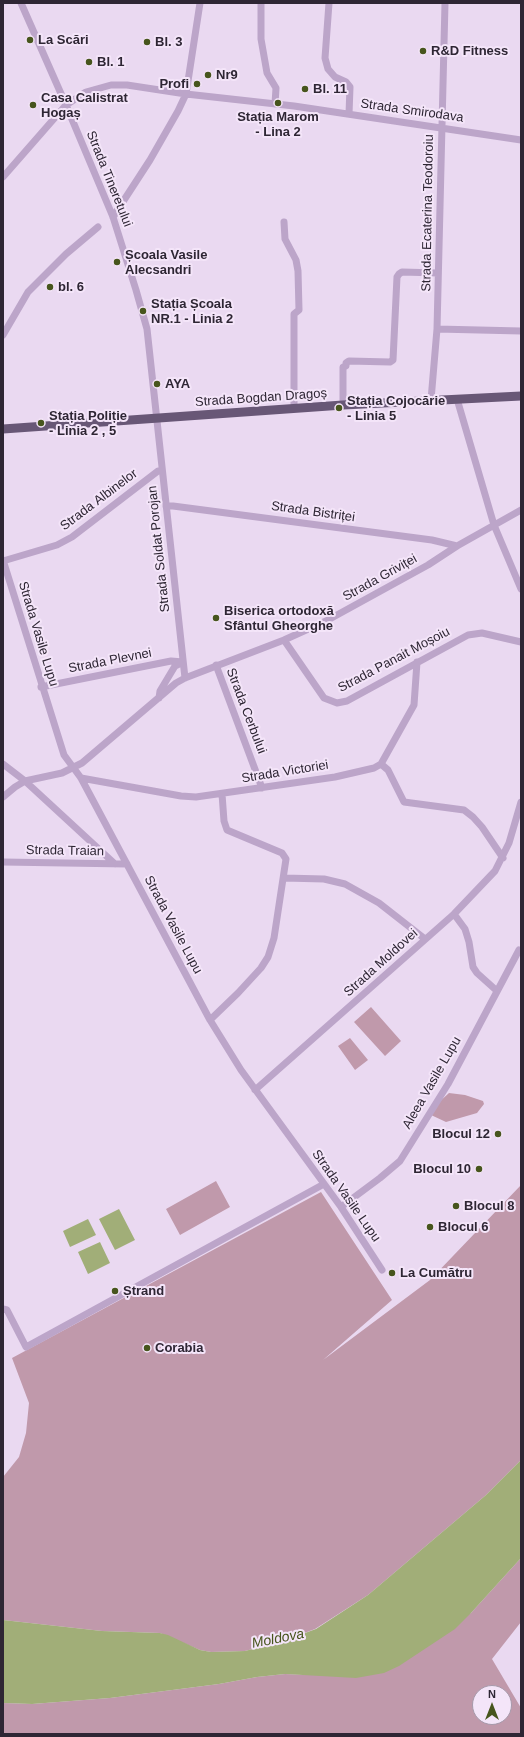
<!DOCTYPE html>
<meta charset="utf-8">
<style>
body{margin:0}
#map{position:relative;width:524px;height:1737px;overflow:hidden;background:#ead9f1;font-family:Arial,sans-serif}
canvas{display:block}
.frame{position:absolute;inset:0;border:4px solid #2e2634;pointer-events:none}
.north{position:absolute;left:472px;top:1685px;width:40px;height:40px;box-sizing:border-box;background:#f4e5f9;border:1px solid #a599aa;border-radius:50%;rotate:0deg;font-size:11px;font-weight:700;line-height:16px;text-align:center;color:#2e2634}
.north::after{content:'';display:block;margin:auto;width:14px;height:18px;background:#47551d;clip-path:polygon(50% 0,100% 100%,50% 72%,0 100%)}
</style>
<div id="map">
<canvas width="524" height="1737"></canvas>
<div class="frame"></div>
<div class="north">N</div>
</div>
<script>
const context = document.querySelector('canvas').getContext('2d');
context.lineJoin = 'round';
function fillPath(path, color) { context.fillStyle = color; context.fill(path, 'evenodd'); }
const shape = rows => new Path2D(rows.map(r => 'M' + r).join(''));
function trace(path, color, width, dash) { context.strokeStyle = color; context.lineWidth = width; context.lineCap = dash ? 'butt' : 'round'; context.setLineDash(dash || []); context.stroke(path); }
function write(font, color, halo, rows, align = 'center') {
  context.font = font + ' Arial,sans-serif'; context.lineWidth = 4; context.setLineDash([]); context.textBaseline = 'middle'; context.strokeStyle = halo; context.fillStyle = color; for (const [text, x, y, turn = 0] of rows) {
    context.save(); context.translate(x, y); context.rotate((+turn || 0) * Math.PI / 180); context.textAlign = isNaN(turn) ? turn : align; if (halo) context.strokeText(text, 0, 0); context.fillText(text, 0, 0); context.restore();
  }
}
fillPath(shape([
 [371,1007,401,1041,385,1056,354,1022],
 [350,1038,368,1060,355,1070,338,1046],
 [449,1093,465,1095,483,1101,484,1104,477,1113,446,1122,431,1115,437,1104],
 [216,1181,230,1207,180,1235,166,1209],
 [521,1185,521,1460,486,1495,368,1595,315,1629,283,1641,245,1651,211,1652,200,1650,160,1633,102,1631,3,1620,3,1477,19,1457,26,1433,29,1403,12,1358,321,1192,392,1300,323,1360,430,1280],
 [521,1558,521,1622,492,1659,521,1708,521,1734,3,1734,3,1703,32,1704,110,1698,219,1684,257,1677,285,1674,307,1675,471,1613],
 [480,1693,504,1693,504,1717,480,1717]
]), '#c099ab');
fillPath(shape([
 [119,1209,135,1240,115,1250,99,1219],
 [88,1219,96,1235,70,1247,63,1231],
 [100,1242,110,1263,88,1274,78,1252],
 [521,1460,521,1558,471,1613,455,1629,399,1666,384,1673,356,1678,285,1674,257,1677,219,1684,110,1698,32,1704,3,1703,3,1620,102,1631,160,1633,168,1635,200,1650,211,1652,245,1651,283,1641,316,1629,368,1595,486,1495]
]), '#a1ae78');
trace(shape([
 [21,3,66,105,113,217,136,290,147,329,185,678],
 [261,3,261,39,267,73,276,88,275,104],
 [329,3,325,58,328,69,335,77,346,82,350,87,349,114],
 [3,177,66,105,86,92,111,85,127,85,186,94,294,106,521,140],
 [113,217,150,160,178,111,186,94,200,3],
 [284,222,285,239,296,260,298,271,299,310,294,314,294,408],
 [437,329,521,331],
 [3,335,28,292,66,254,98,227],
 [457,399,494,525,521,589],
 [431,400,437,329,445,3],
 [343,405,343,367,346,366,346,363,349,361,390,362,393,360,397,277,399,274,402,272,438,273],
 [166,506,173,506,432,540,457,546],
 [3,560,64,755,81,778,210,1020,241,1070,341,1207,382,1270],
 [3,561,57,545,72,537,158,471,162,471],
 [284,640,324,698,337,703,347,701,468,635,482,633,521,642],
 [216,665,262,788],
 [41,687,171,661,183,662],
 [159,698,160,691,175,666,183,662],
 [3,764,25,781,115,864],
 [381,764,388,770,404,802,464,810,473,817,482,827,503,858],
 [81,778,181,796,196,797,335,777,374,768,381,764,414,705,417,662],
 [3,797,15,787,25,781,62,773,82,763,176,683,185,678,284,640,326,621,428,565,457,546,521,510],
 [3,862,127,864],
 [284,878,324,879,345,884,379,903,425,939],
 [454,914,465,929,469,942,473,967,477,973,497,991],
 [210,1020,238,993,261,968,268,957,274,938,286,859,282,853,227,830,224,821,222,794],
 [255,1090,454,914,495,871,509,843,521,802],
 [341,1207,380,1178,400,1161,448,1084,519,950],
 [3,1309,7,1310,26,1347,324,1184]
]), '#bca5c9', 7);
trace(shape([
 [3,429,343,405,521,396]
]), '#685776', 9);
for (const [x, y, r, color] of [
 [30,40,4,"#47551d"],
 [147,42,4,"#47551d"],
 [423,51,4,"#47551d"],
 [89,62,4,"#47551d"],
 [208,75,4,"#47551d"],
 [197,84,4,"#47551d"],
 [305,89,4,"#47551d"],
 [278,103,4,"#47551d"],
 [33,105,4,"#47551d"],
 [117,262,4,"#47551d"],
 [50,287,4,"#47551d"],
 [143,311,4,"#47551d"],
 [157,384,4,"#47551d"],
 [339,408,4,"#47551d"],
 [41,423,4,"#47551d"],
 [216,618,4,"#47551d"],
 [498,1134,4,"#47551d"],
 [479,1169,4,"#47551d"],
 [456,1206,4,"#47551d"],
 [430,1227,4,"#47551d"],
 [392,1273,4,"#47551d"],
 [115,1291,4,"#47551d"],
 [147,1348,4,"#47551d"]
]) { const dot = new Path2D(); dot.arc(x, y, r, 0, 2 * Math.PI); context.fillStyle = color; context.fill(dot); trace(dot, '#f4e5f9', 1.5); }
write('bold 13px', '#2e2634', '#f4e5f9', [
 ["La Scări",38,40],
 ["Bl. 3",155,42],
 ["R&D Fitness",431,51],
 ["Bl. 1",97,62],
 ["Nr9",216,75],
 ["Profi",189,84,"right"],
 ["Bl. 11",313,89],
 ["Casa Calistrat",41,98],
 ["Hogaș",41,113],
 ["Stația Marom",278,117,"center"],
 ["- Lina 2",278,132,"center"],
 ["Școala Vasile",125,255],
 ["Alecsandri",125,270],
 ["bl. 6",58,287],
 ["Stația Școala",151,304],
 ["NR.1 - Linia 2",151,319],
 ["AYA",165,384],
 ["Stația Cojocărie",347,401],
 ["- Linia 5",347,416],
 ["Stația Poliție",49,416],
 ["- Linia 2 , 5",49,431],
 ["Biserica ortodoxă",224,611],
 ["Sfântul Gheorghe",224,626],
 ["Blocul 12",490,1134,"right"],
 ["Blocul 10",471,1169,"right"],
 ["Blocul 8",464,1206],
 ["Blocul 6",438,1227],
 ["La Cumătru",400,1273],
 ["Ștrand",123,1291],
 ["Corabia",155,1348]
], 'left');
write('13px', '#2e2634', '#f4e5f9', [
 ["Strada Smirodava",412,111,8],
 ["Strada Tineretului",109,179,68],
 ["Strada Ecaterina Teodoroiu",428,213,-89],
 ["Strada Bogdan Dragoș",261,398,-4],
 ["Strada Albinelor",99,500,-37],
 ["Strada Bistriței",313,512,8],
 ["Strada Soldat Porojan",159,549,-96],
 ["Strada Griviței",380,578,-29],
 ["Strada Vasile Lupu",38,634,73],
 ["Strada Panait Moșoiu",394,660,-28],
 ["Strada Plevnei",110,661,-11],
 ["Strada Cerbului",246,711,69],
 ["Strada Victoriei",285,772,-9],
 ["Strada Traian",65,851,1],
 ["Strada Vasile Lupu",173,925,62],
 ["Strada Moldovei",381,963,-42],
 ["Aleea Vasile Lupu",432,1083,-60],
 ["Strada Vasile Lupu",346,1196,55]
]);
write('italic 14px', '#47551d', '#f4e5f9', [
 ["Moldova",278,1639,-11]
]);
</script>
